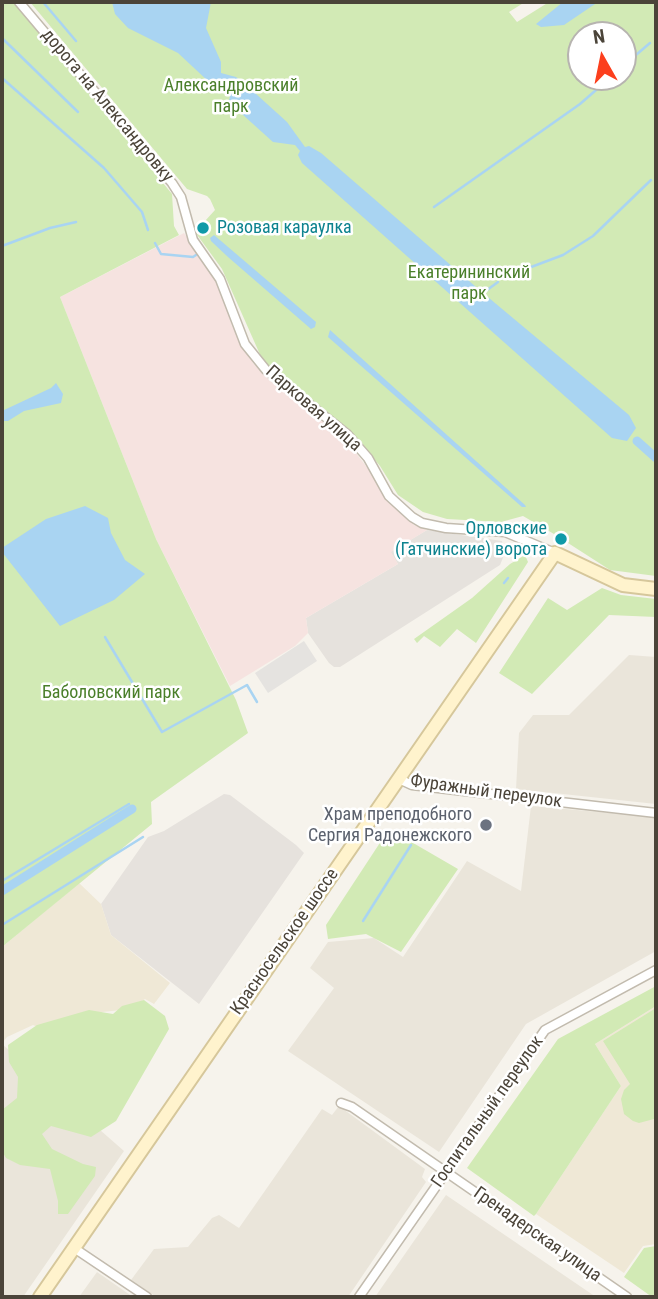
<!DOCTYPE html>
<meta charset="utf-8">
<style>
body{margin:0}
#map{position:relative;width:658px;height:1299px;overflow:hidden;background:#f6f3ec;font-family:"Roboto Condensed",sans-serif}
canvas{display:block}
.frame{position:absolute;inset:0;border:4px solid #4b4439;pointer-events:none}
.north{position:absolute;left:567px;top:21px;width:70px;height:70px;box-sizing:border-box;background:#fff;border:2px solid #b7b4b0;border-radius:50%;rotate:351deg;font-size:19px;font-weight:700;line-height:28px;text-align:center;color:#4b4439}
.north::after{content:'';display:block;margin:auto;width:24px;height:32px;background:#fc3f1d;clip-path:polygon(50% 0,100% 100%,50% 72%,0 100%)}
</style>
<div id="map">
<canvas width="658" height="1299"></canvas>
<div class="frame"></div>
<div class="north">N</div>
</div>
<script>
const context = document.querySelector('canvas').getContext('2d');
context.lineJoin = 'round';
function fillPath(path, color) { context.fillStyle = color; context.fill(path, 'evenodd'); }
const shape = rows => new Path2D(rows.map(r => 'M' + r).join(''));
function trace(path, color, width, dash) { context.strokeStyle = color; context.lineWidth = width; context.lineCap = dash ? 'butt' : 'round'; context.setLineDash(dash || []); context.stroke(path); }
function write(font, color, halo, rows, align = 'center') {
  context.font = font + ' "Roboto Condensed",sans-serif'; context.lineWidth = 5; context.setLineDash([]); context.textBaseline = 'middle'; context.strokeStyle = halo; context.fillStyle = color; for (const [text, x, y, turn = 0] of rows) {
    context.save(); context.translate(x, y); context.rotate((+turn || 0) * Math.PI / 180); context.textAlign = isNaN(turn) ? turn : align; if (halo) context.strokeText(text, 0, 0); context.fillText(text, 0, 0); context.restore();
  }
}
fillPath(shape([
 [629,655,656,657,656,804,516,789,519,733,533,715,569,715],
 [531,806,656,817,656,951,526,1024,439,1152,288,1051,334,988,310,968,328,942,374,938,403,957,467,861,521,891],
 [2,1044,124,1151,23,1297,2,1297],
 [339,1106,425,1169,422,1177,426,1182,348,1297,156,1297,131,1280,154,1249,188,1247,212,1218,219,1215,239,1228,322,1109,332,1115],
 [446,1195,596,1297,375,1297],
 [97,1272,133,1297,79,1297]
]), '#eae5da');
fillPath(shape([
 [427,530,502,541,504,555,500,565,340,667,334,667,329,663,308,633,306,618,398,564,390,552],
 [224,794,230,795,296,845,304,853,199,1004,111,935,101,904,148,837,164,831]
]), '#e6e2dd');
fillPath(shape([
 [79,883,101,904,111,935,170,983,154,1004,145,999,130,1009,84,1014,66,1039,33,1025,7,1037,2,1043,2,947],
 [656,1006,656,1244,643,1246,624,1273,536,1214,621,1086,595,1044]
]), '#efe8d6');
fillPath(shape([
 [184,233,212,271,221,287,232,326,253,363,269,380,344,438,370,471,386,500,414,525,427,530,391,552,398,564,306,618,308,633,295,646,230,686,156,539,60,297]
]), '#f6e3e0');
fillPath(shape([
 [2,2,13,2,22,11,172,194,174,226,179,235,60,297,156,539,236,700,248,733,151,802,152,824,2,947],
 [30,2,525,2,509,12,517,22,549,2,656,2,656,576,610,570,568,543,569,541,556,532,554,534,523,516,501,522,447,519,423,512,398,495,380,466,349,429,281,379,262,359,222,269,195,232,215,210,210,199,207,196,187,189],
 [581,35,623,35,623,77,581,77],
 [525,555,528,562,476,643,457,629,440,647,424,636,417,643,414,639,472,598,510,564],
 [602,588,621,595,656,599,656,617,609,615,532,694,499,673,548,598,567,610],
 [389,829,458,869,401,952,366,934,328,939,326,925],
 [656,986,656,1006,595,1044,621,1086,536,1214,534,1216,467,1168,558,1039],
 [144,1000,165,1016,169,1029,116,1121,91,1137,51,1126,42,1134,52,1149,83,1164,96,1167,95,1176,68,1214,58,1214,58,1201,50,1169,20,1165,6,1158,2,1151,2,1110,17,1098,18,1077,9,1062,8,1045,37,1025,89,1010,113,1014,122,1006],
 [656,1008,656,1120,654,1119,639,1123,633,1121,624,1114,621,1099,624,1090,630,1084,603,1041],
 [656,1246,656,1297,652,1297,624,1277,644,1248]
]), '#d2eab5');
fillPath(shape([
 [304,641,317,661,268,693,255,673]
]), '#e5e3e0');
fillPath(shape([
 [112,2,211,2,206,28,221,62,221,73,236,77,245,84,287,122,305,147,309,146,321,153,483,293,629,415,636,428,627,441,612,438,302,163,298,155,300,151,295,145,273,142,232,105,229,101,232,86,230,82,219,79,214,82,208,81,178,53,128,28,115,14],
 [563,2,598,2,564,25,541,27,536,24],
 [214,235,316,322,315,327,311,329,228,257,211,241,210,238],
 [330,330,525,505,526,507,522,507,328,337],
 [56,383,63,394,61,403,24,411,8,421,2,421,2,411,51,388],
 [85,506,108,518,111,533,125,560,145,574,114,600,60,626,2,552,2,548,46,519]
]), '#a9d4f2');
trace(shape([
 [43,2,76,41],
 [2,38,78,112],
 [623,66,650,43],
 [2,78,104,168,142,212,148,230],
 [434,207,580,104,611,77],
 [155,243,161,254,193,257,196,255],
 [2,246,50,228,76,222],
 [510,275,563,255,593,236,651,180],
 [483,293,498,282],
 [656,372,656,359],
 [504,583,508,578],
 [105,637,162,732,247,685,257,702],
 [2,881,129,804],
 [363,921,411,845],
 [2,925,143,837]
]), '#a9d4f2', 2.5);
trace(shape([
 [637,441,656,458],
 [2,891,132,809]
]), '#a9d4f2', 9);
const minor = shape([
 [19,2,172,183,181,197,193,240,220,279,245,344,266,370,347,434,368,458,389,496,412,517,422,523,446,528,505,532,555,553],
 [399,779,412,785,656,813],
 [341,1103,352,1107,627,1297],
 [74,1248,147,1297],
 [359,1297,545,1030,656,970]
]);
const secondary = shape([
 [40,1297,555,553,623,585,656,589]
]);
trace(minor, '#c2bbae', 11);
trace(secondary, '#d6c79b', 16);
trace(minor, '#fff', 8);
trace(secondary, '#fff3cd', 12);
for (const [x, y, r, color] of [
 [203,228,7,"#0f9aa8"],
 [561,539,7,"#0f9aa8"],
 [486,825,7,"#6b7280"]
]) { const dot = new Path2D(); dot.arc(x, y, r, 0, 2 * Math.PI); context.fillStyle = color; context.fill(dot); trace(dot, '#fff', 2.5); }
write('18px', '#4a7f2a', '#fff', [
 ["Александровский",231,86],
 ["парк",231,107],
 ["Екатерининский",469,273],
 ["парк",469,294],
 ["Баболовский парк",111,693]
]);
write('18px', '#4b4439', '#fff', [
 ["дорога на Александровку",107,106,50],
 ["Парковая улица",313,409,41],
 ["Фуражный переулок",486,792,8],
 ["Красносельское шоссе",285,942,-55],
 ["Госпитальный переулок",488,1112,-55],
 ["Гренадерская улица",537,1235,35]
]);
write('18px', '#0d838f', '#fff', [
 ["Розовая караулка",217,228],
 ["Орловские",547,529,"right"],
 ["(Гатчинские) ворота",547,550,"right"]
], 'left');
write('18px', '#5b616d', '#fff', [
 ["Храм преподобного",472,815],
 ["Сергия Радонежского",472,836]
], 'right');
</script>
